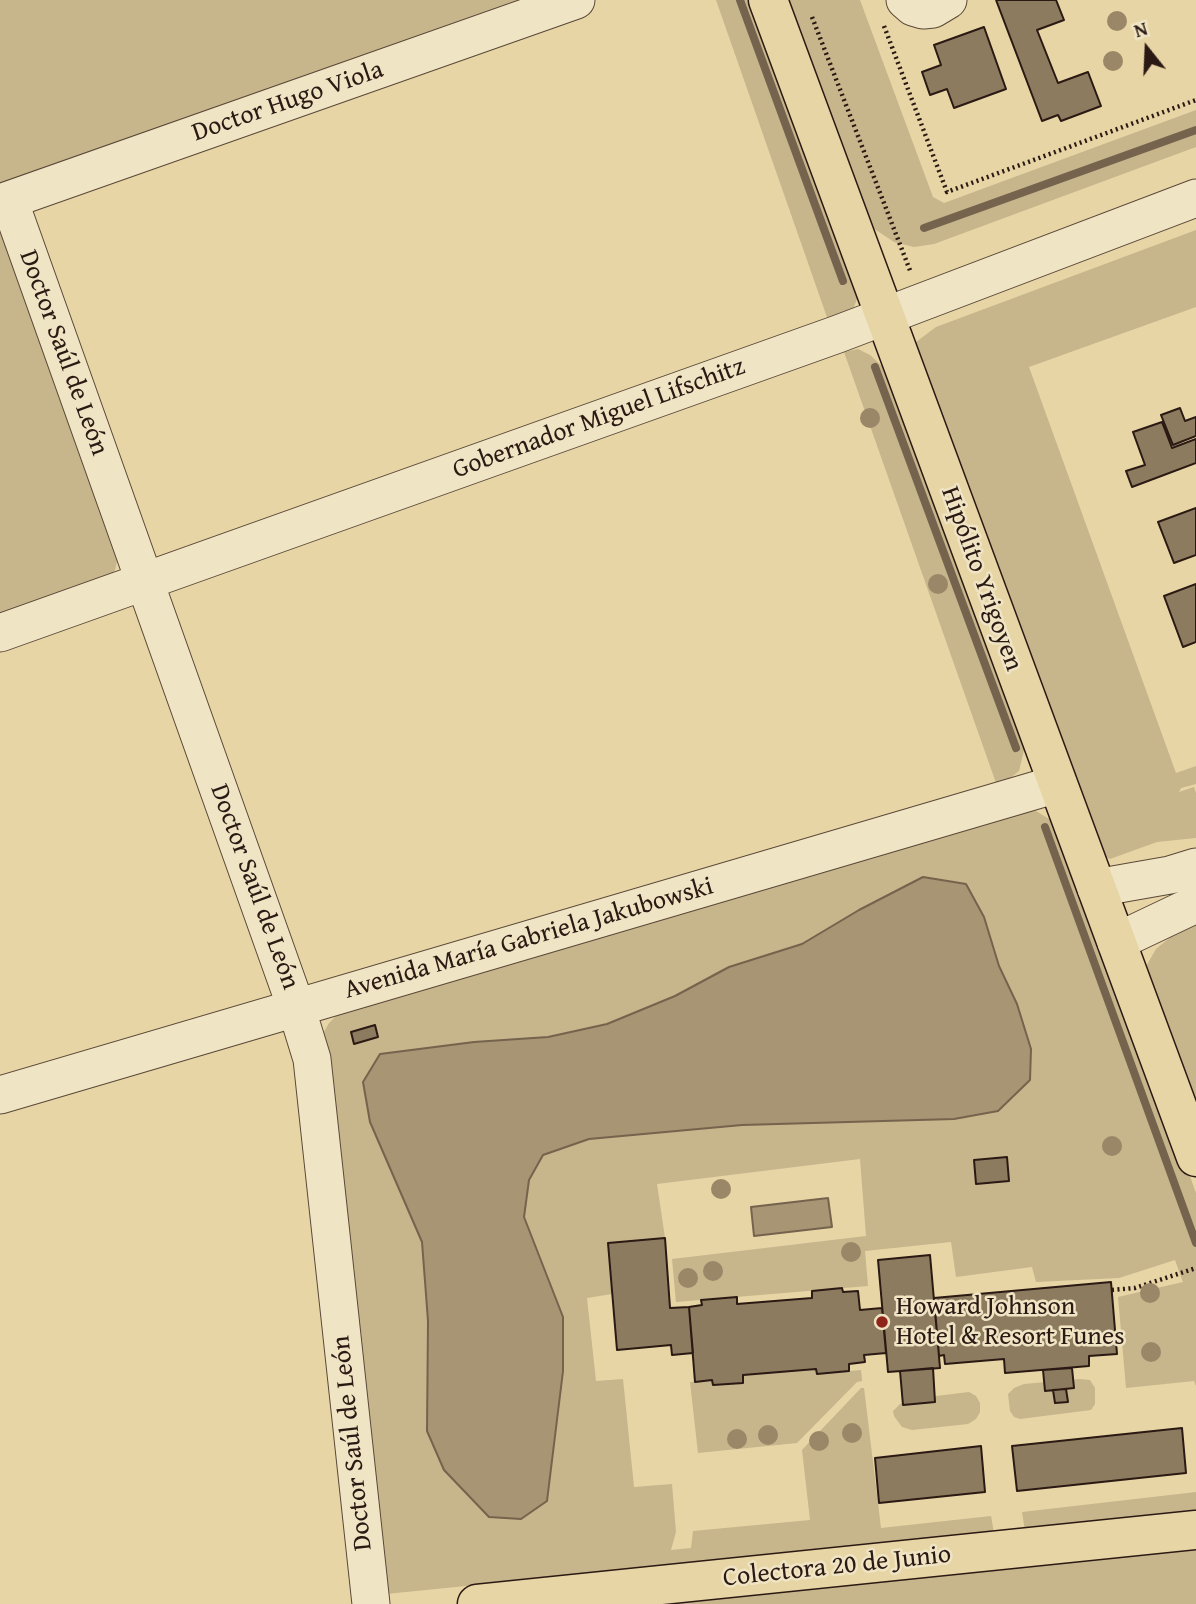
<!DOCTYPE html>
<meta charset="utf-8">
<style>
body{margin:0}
#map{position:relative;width:1196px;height:1604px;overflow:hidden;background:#e7d5a5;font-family:"Gentium Book Plus",serif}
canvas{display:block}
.north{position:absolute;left:1112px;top:14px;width:70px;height:70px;-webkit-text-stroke:5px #efe4c4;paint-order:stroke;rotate:342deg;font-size:19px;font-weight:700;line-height:28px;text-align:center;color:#2b1913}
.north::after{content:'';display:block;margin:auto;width:24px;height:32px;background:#2b1913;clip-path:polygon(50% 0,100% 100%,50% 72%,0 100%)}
</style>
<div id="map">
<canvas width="1196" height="1604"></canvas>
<div class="north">N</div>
</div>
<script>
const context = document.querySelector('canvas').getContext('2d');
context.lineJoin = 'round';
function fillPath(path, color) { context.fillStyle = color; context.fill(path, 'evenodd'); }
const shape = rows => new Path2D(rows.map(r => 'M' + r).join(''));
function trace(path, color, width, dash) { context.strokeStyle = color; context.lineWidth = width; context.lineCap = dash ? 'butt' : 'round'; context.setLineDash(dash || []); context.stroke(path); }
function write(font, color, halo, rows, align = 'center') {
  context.font = font + ' "Gentium Book Plus",serif'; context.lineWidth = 5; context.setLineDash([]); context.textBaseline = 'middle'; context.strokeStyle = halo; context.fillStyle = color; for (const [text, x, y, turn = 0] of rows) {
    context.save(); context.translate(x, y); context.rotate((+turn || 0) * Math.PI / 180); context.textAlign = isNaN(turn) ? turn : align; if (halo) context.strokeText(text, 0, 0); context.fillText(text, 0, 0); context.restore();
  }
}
fillPath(shape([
 [0,0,525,0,0,187],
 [716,0,752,0,858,287,857,299,852,312,829,323],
 [781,0,860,0,933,197,944,203,1196,110,1196,147,934,244,914,247,894,242,873,228,859,213],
 [1196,230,1196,307,1029,367,1176,773,1196,766,1196,784,1181,788,1179,792,1194,787,1196,793,1196,838,1157,842,1110,859,1099,854,913,356,916,342,936,327],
 [0,233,6,242,118,557,115,570,107,581,0,621],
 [858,349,870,355,883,367,1025,746,1019,771,1009,779,996,783,844,352],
 [1021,811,1036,811,1051,820,1170,1121,1196,1193,1196,1386,1194,1381,1126,1388,1118,1297,1183,1282,1175,1260,1119,1278,1036,1282,1032,1267,956,1277,951,1242,865,1251,868,1286,676,1302,672,1259,866,1236,860,1159,657,1184,665,1238,612,1294,587,1298,596,1381,623,1379,634,1487,672,1484,676,1532,671,1550,691,1548,693,1531,810,1520,802,1450,861,1388,864,1388,881,1528,991,1516,994,1533,386,1594,323,1045,324,1032,329,1023,338,1014],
 [1196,916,1196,1120,1141,975,1156,949],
 [816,1369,817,1374,861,1370,862,1381,857,1382,797,1443,698,1453,690,1382,712,1380,713,1385,743,1383,743,1375],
 [1079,1379,1090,1380,1095,1388,1095,1404,1091,1410,1020,1419,1014,1417,1010,1411,1008,1394,1014,1388,1024,1384],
 [969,1392,976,1396,980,1403,980,1412,976,1419,968,1424,912,1430,902,1427,894,1416,893,1411,900,1404,912,1399],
 [1196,1492,1196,1512,1025,1531,1022,1512],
 [1196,1530,1196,1604,477,1604]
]), '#c7b58c');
const water = shape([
 [923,877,966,884,984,917,999,966,1017,1004,1031,1049,1030,1080,998,1111,954,1119,742,1125,589,1139,543,1155,529,1180,524,1217,563,1317,563,1371,547,1501,521,1519,489,1517,444,1470,427,1431,428,1321,422,1242,370,1122,363,1082,380,1054,474,1042,548,1037,607,1024,675,996,729,967,802,944,859,910,923,877],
 [828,1198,832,1227,754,1236,751,1207,828,1198]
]);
fillPath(water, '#a79573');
trace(water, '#75634d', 2);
trace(shape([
 [740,0,843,281],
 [924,228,1196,130],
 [875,367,1016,748],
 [1045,827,1196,1243]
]), '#75634d', 8);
const building = shape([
 [996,0,1056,0,1064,20,1037,30,1058,83,1088,72,1101,106,1061,121,1058,115,1042,121,996,0],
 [984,27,1006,89,954,108,947,89,930,95,922,72,941,65,934,45,984,27],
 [1180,408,1185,421,1196,417,1196,436,1173,445,1161,415,1180,408],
 [1162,422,1172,448,1196,439,1196,463,1132,487,1126,471,1145,465,1133,432,1162,422],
 [1196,508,1196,555,1174,563,1158,522,1196,508],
 [1196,584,1196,642,1183,647,1164,596,1196,584],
 [375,1025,378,1037,354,1044,351,1032,375,1025],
 [1007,1157,1009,1181,976,1184,974,1160,1007,1157],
 [665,1238,670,1308,689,1307,693,1353,672,1355,671,1345,617,1350,608,1243,665,1238],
 [930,1255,940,1368,888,1372,878,1260,930,1255],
 [1111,1282,1117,1354,1089,1356,1089,1366,1005,1373,1004,1359,945,1364,944,1355,939,1356,934,1298,1111,1282],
 [842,1288,843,1292,858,1291,860,1310,882,1308,886,1353,864,1355,865,1362,849,1364,849,1371,817,1374,816,1369,743,1375,743,1383,713,1385,712,1380,695,1382,689,1307,702,1305,701,1300,737,1297,737,1304,812,1298,812,1291,842,1288],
 [933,1368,935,1402,903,1405,900,1371,933,1368],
 [1072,1368,1074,1388,1045,1391,1043,1370,1072,1368],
 [1066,1389,1068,1402,1055,1403,1053,1390,1066,1389],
 [1182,1428,1186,1473,1017,1491,1012,1446,1182,1428],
 [981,1446,985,1492,879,1503,875,1458,981,1446]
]);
fillPath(building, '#8d7b5f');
trace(building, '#2b1913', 2);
const minor = shape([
 [905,0,913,7,923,10,933,9,948,0],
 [9,200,296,1007,312,1059,371,1604],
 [0,203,576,0],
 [0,633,838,334,1196,198],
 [1096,888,1170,875,1196,867],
 [1116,942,1196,904],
 [0,1095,1057,784]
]);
const major = shape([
 [768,0,1196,1157],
 [477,1604,1196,1530]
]);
trace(minor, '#5a4838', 39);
trace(major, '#2b1913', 41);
trace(shape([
 [812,17,911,273],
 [884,26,947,192,1196,100],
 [1112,1290,1135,1288,1196,1268]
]), '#2b1913', 4.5, [2, 3.5]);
trace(minor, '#efe4c4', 37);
trace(major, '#e7d5a5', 38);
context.fillStyle = '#998768';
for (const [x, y] of [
 [1117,21],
 [1113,61],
 [870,418],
 [938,584],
 [1112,1146],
 [721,1189],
 [851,1252],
 [713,1271],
 [688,1278],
 [1150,1293],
 [1151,1352],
 [852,1433],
 [768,1435],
 [737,1439],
 [819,1441]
]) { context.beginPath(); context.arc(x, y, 10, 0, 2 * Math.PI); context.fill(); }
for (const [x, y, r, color] of [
 [882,1322,7,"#8f2418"]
]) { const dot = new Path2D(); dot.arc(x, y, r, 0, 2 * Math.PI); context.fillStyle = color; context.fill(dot); trace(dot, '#efe4c4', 2.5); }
write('26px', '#2b1913', '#efe4c4', [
 ["Doctor Hugo Viola",288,102,-19],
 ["Doctor Saúl de León",63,353,70],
 ["Gobernador Miguel Lifschitz",599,419,-20],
 ["Hipólito Yrigoyen",981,579,70],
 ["Doctor Saúl de León",254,887,70],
 ["Avenida María Gabriela Jakubowski",529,939,-16],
 ["Doctor Saúl de León",353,1443,-96],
 ["Colectora 20 de Junio",837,1567,-6]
]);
write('26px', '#2b1913', '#efe4c4', [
 ["Howard Johnson",896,1307],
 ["Hotel & Resort Funes",896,1337]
], 'left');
</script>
